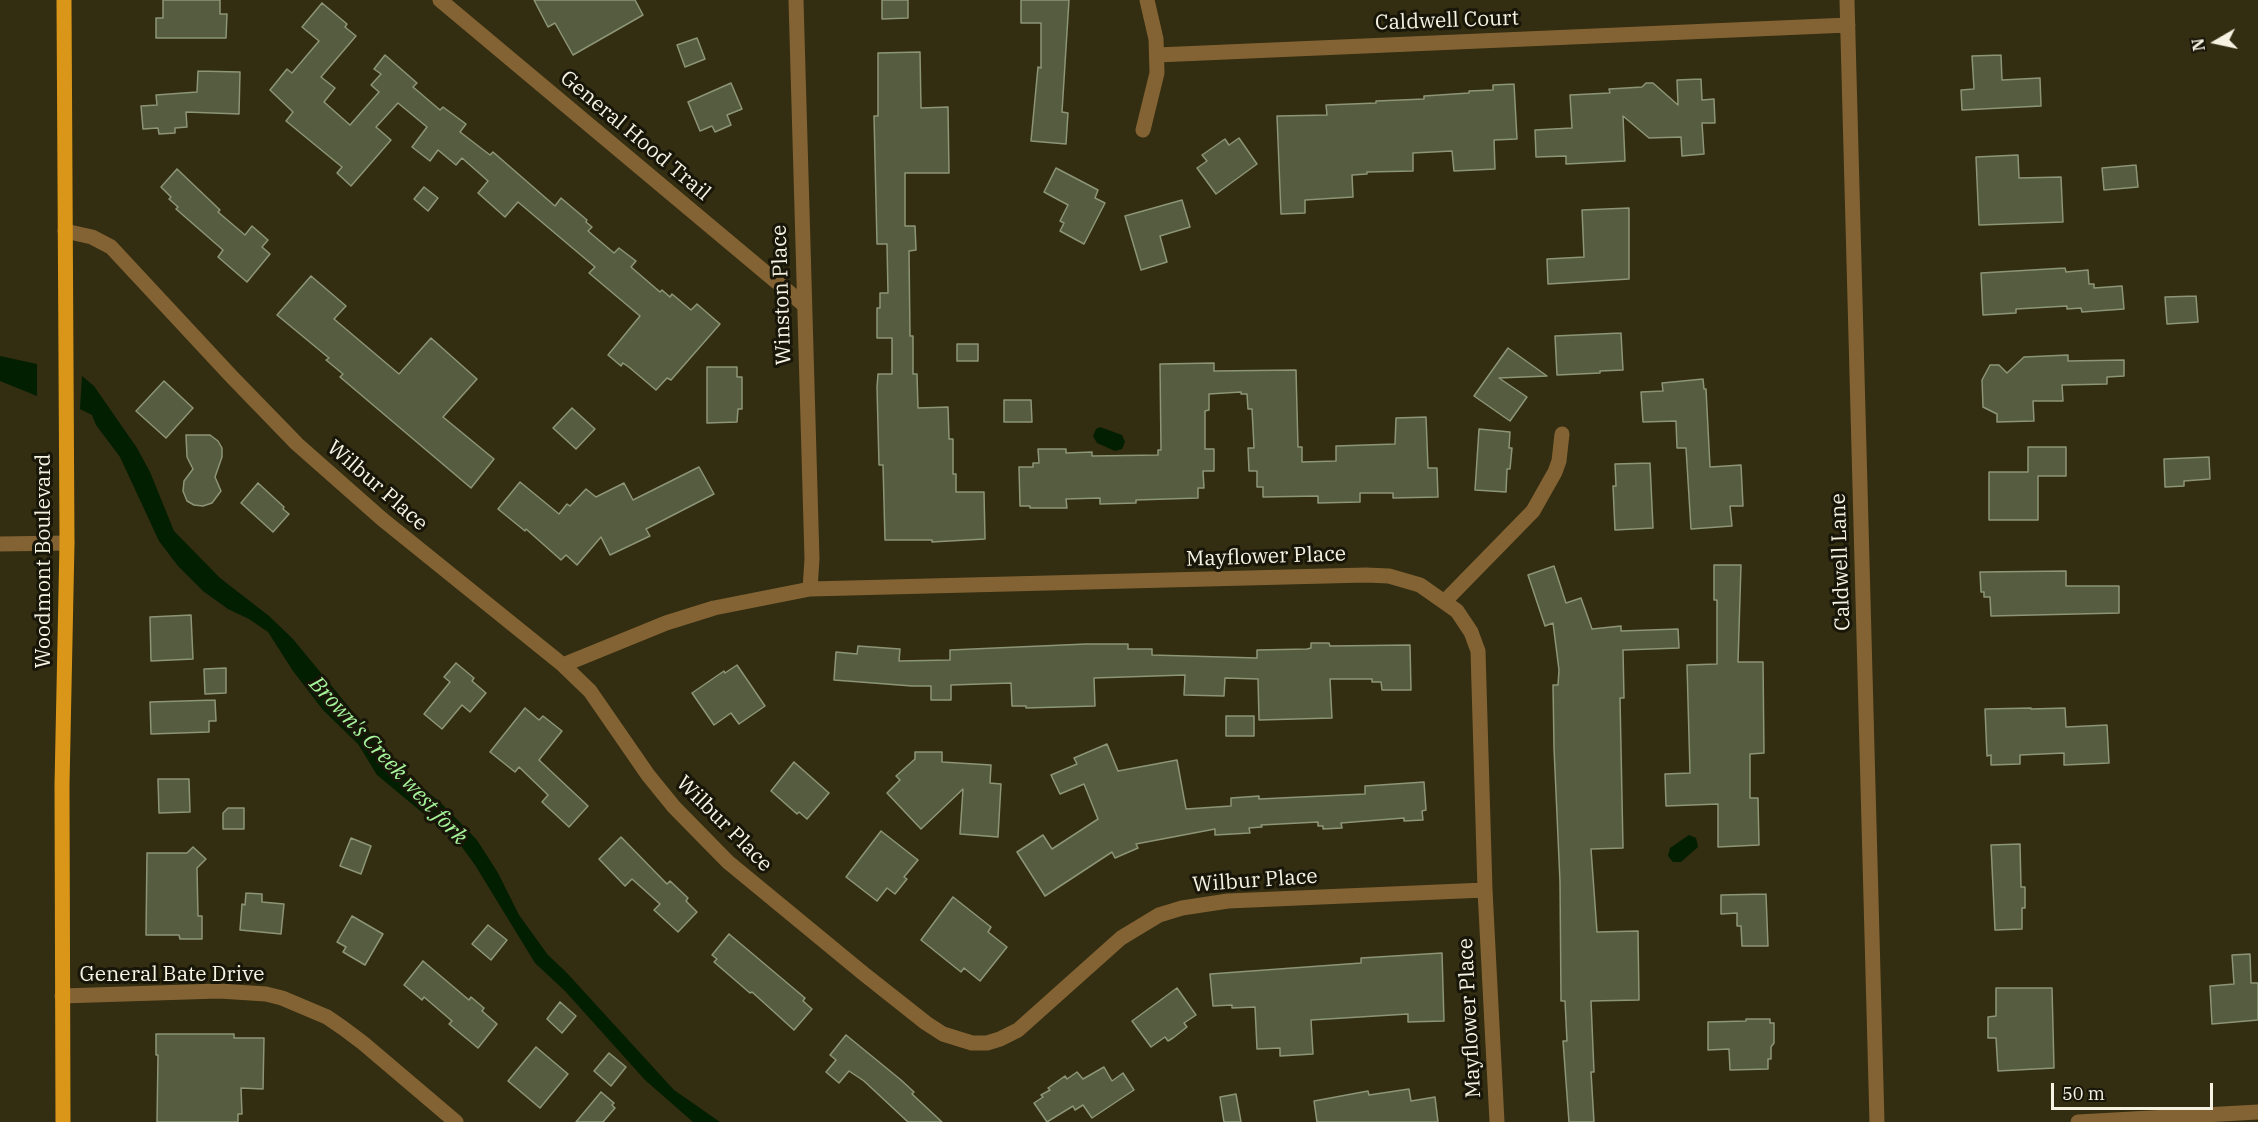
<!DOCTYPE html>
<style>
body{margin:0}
#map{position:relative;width:2258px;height:1122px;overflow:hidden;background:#332d11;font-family:"IBM Plex Serif",serif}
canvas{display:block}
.north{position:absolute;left:2186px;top:12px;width:60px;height:60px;-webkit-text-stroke:4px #181509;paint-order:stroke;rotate:261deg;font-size:16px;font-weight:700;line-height:24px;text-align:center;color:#f6f3e2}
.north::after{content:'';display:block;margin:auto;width:21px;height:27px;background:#f6f3e2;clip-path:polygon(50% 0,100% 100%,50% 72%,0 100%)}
.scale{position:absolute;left:2051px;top:1083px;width:162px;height:27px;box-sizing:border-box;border:3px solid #f6f3e2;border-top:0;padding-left:8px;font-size:18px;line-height:21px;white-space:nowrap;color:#f6f3e2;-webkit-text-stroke:4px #181509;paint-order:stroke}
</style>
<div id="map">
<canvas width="2258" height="1122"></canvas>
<div class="north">N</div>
<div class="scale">50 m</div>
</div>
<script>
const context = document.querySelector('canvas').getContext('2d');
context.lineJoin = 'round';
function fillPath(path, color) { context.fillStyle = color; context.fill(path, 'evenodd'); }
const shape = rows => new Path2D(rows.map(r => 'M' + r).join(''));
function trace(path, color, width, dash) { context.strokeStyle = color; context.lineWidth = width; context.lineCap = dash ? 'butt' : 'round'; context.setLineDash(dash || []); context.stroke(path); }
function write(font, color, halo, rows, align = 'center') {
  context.font = font + ' "IBM Plex Serif",serif'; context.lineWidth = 6; context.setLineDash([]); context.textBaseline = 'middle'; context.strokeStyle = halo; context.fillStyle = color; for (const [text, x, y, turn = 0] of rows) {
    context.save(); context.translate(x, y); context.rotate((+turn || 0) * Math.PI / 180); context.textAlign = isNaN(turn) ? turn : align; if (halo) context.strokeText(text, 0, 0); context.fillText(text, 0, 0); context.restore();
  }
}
fillPath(shape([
 [0,356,37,364,37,396,0,381],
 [82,376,94,386,137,448,150,472,174,531,220,578,269,616,293,639,403,773,440,802,477,840,498,873,519,915,548,955,566,972,674,1090,720,1122,693,1122,645,1080,565,991,535,963,475,865,459,843,377,775,358,744,323,710,293,671,268,632,249,619,228,609,203,591,178,566,159,541,120,457,96,425,92,415,80,409],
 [1100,427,1122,435,1125,442,1122,449,1115,451,1097,443,1093,436,1096,429],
 [1689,835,1696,838,1698,847,1681,862,1673,862,1668,856,1670,848]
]), '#031f01');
const building = shape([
 [163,0,220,0,220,14,227,14,226,38,156,38,156,18,163,18,163,0],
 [534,0,635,0,643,15,573,55,555,23,548,27,534,0],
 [882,0,908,0,908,18,882,19,882,0],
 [1021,0,1069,0,1062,112,1068,113,1066,144,1031,141,1038,67,1041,68,1041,23,1021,23,1021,0],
 [322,3,347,24,345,27,356,36,321,77,335,88,324,102,350,125,379,92,371,85,381,74,374,69,385,55,417,83,413,87,440,110,443,107,466,124,460,132,490,155,493,152,555,206,561,198,587,220,586,222,592,227,588,231,614,253,619,248,636,261,631,267,660,292,662,290,670,297,672,294,691,310,697,304,720,324,671,380,667,378,656,390,630,368,623,363,621,366,608,355,640,316,589,273,595,267,518,202,505,217,478,193,488,181,462,158,456,165,438,150,430,161,412,147,427,127,398,103,376,127,391,140,351,186,337,173,342,167,286,121,293,112,270,90,287,69,292,73,319,41,302,27,322,3],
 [697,38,705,59,685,67,677,45,697,38],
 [920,52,921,108,948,107,949,173,905,173,905,226,915,226,916,250,909,251,910,336,913,336,913,374,917,374,918,408,948,407,949,439,953,439,953,474,956,474,956,492,984,492,985,539,932,542,932,540,885,540,883,465,879,465,877,387,878,374,892,374,892,338,877,338,877,308,880,308,880,293,888,293,887,244,877,244,874,116,878,116,878,53,920,52],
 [2001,55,2002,80,2040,78,2041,106,1962,110,1961,90,1974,89,1972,56,2001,55],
 [198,71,240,72,239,114,186,112,187,127,175,128,175,133,159,134,158,128,143,129,141,106,157,105,156,95,197,92,198,71],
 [1701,79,1702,100,1714,99,1715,123,1702,123,1704,154,1682,156,1681,137,1649,138,1623,116,1625,161,1566,164,1566,156,1536,157,1535,130,1572,128,1570,95,1610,93,1609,89,1642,87,1646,83,1653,83,1678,105,1677,80,1701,79],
 [731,83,742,109,727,115,731,125,715,132,712,126,700,131,688,102,731,83],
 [1514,84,1517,139,1494,140,1495,169,1454,171,1452,151,1413,153,1413,171,1367,172,1367,174,1352,175,1353,197,1305,200,1305,213,1281,214,1277,116,1327,115,1326,105,1376,103,1376,101,1424,99,1424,96,1469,93,1469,91,1493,90,1493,85,1514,84],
 [1239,138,1257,164,1216,194,1197,168,1207,161,1202,155,1225,139,1229,145,1239,138],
 [2018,155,2019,178,2061,177,2063,222,1979,225,1976,157,2018,155],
 [2136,165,2138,187,2104,190,2102,168,2136,165],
 [1056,168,1098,190,1095,198,1105,203,1084,244,1060,231,1064,223,1060,221,1068,205,1044,192,1056,168],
 [177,169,220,210,218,212,245,235,252,226,268,240,262,247,270,254,247,282,218,257,223,250,176,209,178,207,169,199,171,197,161,187,177,169],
 [424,187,438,198,428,211,414,199,424,187],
 [1182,200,1190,227,1160,236,1167,262,1141,270,1125,216,1182,200],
 [1629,208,1629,279,1548,284,1547,259,1584,257,1582,210,1629,208],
 [2065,268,2066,272,2088,270,2089,284,2094,284,2094,288,2122,286,2124,309,2082,312,2081,308,2067,309,2067,306,2016,309,2016,313,1983,315,1981,273,2065,268],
 [311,276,346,306,334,319,399,374,431,338,477,379,443,417,494,459,471,488,340,377,343,374,326,360,329,358,277,315,311,276],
 [2196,296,2198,322,2167,324,2165,297,2196,296],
 [1621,333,1623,370,1600,371,1600,373,1557,375,1555,336,1621,333],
 [957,344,978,344,978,361,957,361,957,344],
 [1508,348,1547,376,1499,378,1527,397,1510,421,1474,396,1508,348],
 [2068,355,2068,361,2124,360,2124,376,2107,377,2107,384,2062,385,2063,401,2033,401,2034,421,1997,422,1997,414,1983,407,1982,380,1990,365,1999,365,2007,373,2024,357,2068,355],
 [1214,363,1214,371,1296,370,1298,447,1302,447,1302,462,1336,461,1336,446,1395,444,1396,418,1426,417,1428,468,1437,468,1438,497,1393,498,1393,493,1360,493,1360,502,1318,503,1318,496,1263,497,1263,487,1257,487,1257,471,1249,471,1248,448,1254,448,1252,409,1248,409,1247,394,1241,394,1241,392,1209,394,1209,410,1205,411,1205,449,1214,449,1214,471,1203,471,1204,488,1198,488,1198,498,1136,500,1136,503,1100,504,1100,498,1066,499,1067,508,1030,508,1030,506,1020,506,1019,467,1033,467,1033,463,1039,463,1038,449,1066,449,1066,453,1092,452,1092,456,1158,455,1158,450,1161,450,1160,364,1214,363],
 [707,367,737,367,737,377,742,377,742,409,738,409,737,422,707,423,707,367],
 [1703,379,1704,389,1706,389,1710,467,1741,465,1743,506,1730,506,1732,526,1691,529,1686,448,1677,448,1676,421,1643,422,1641,392,1663,391,1662,383,1703,379],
 [164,381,193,408,166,438,136,411,164,381],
 [1004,400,1031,400,1032,422,1004,422,1004,400],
 [572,408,595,429,576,449,553,428,572,408],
 [1479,429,1510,432,1509,448,1512,448,1510,469,1507,469,1506,492,1475,490,1479,429],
 [186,435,210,435,218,441,222,448,222,457,215,477,221,491,212,503,203,506,194,505,187,501,183,491,184,481,193,469,187,457,186,435],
 [2028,447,2066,447,2066,476,2038,476,2038,520,1989,520,1989,472,2028,472,2028,447],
 [2209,457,2210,479,2184,481,2184,486,2165,487,2164,459,2209,457],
 [1650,463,1653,528,1615,530,1613,486,1616,486,1615,464,1650,463],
 [699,467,714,494,646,529,650,536,610,555,601,537,577,565,566,555,561,560,526,529,525,531,498,509,520,482,559,514,567,504,570,506,586,489,596,497,624,483,633,500,699,467],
 [258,483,284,507,283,509,289,514,273,532,241,503,258,483],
 [1714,565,1741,565,1738,662,1763,662,1764,753,1750,754,1750,798,1758,798,1759,845,1718,847,1718,804,1666,806,1665,774,1690,773,1687,665,1717,664,1717,600,1714,600,1714,565],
 [1554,566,1566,603,1581,598,1592,629,1621,626,1621,631,1678,629,1679,648,1623,650,1624,698,1620,698,1623,848,1591,849,1597,932,1638,931,1639,1000,1591,1001,1594,1072,1591,1072,1594,1122,1569,1122,1563,1041,1567,1041,1565,1001,1561,1001,1560,882,1554,748,1553,685,1558,685,1559,670,1553,623,1545,626,1528,575,1554,566],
 [2066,571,2066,586,2119,586,2119,613,1991,616,1990,597,1984,597,1984,592,1981,592,1980,572,2066,571],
 [191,615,193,659,151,661,150,617,191,615],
 [1311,643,1329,643,1330,646,1410,645,1411,690,1382,690,1381,682,1372,682,1372,679,1330,679,1332,718,1259,720,1258,679,1225,678,1224,696,1184,695,1185,675,1094,678,1095,706,1026,708,1026,706,1012,706,1011,683,951,685,951,700,931,700,931,686,912,686,834,680,836,652,857,654,858,646,900,649,899,661,950,660,950,650,1086,644,1128,644,1128,649,1152,649,1152,655,1257,658,1257,650,1307,649,1311,648,1311,643],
 [456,663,474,678,472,681,486,693,470,712,462,705,442,729,424,714,450,682,444,677,456,663],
 [737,665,765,706,739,724,731,713,714,725,692,693,724,671,725,673,737,665],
 [226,668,226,693,205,694,204,669,226,668],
 [215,700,216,721,209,721,209,732,151,734,150,702,215,700],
 [525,708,539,720,543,716,562,731,539,760,588,806,569,827,542,802,548,795,519,767,515,772,490,752,525,708],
 [2031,708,2031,709,2065,708,2066,727,2107,725,2109,763,2064,765,2064,753,2020,755,2020,764,1991,765,1991,755,1987,756,1985,709,2031,708],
 [1226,716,1254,716,1254,736,1226,736,1226,716],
 [1107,744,1118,771,1177,760,1186,809,1231,806,1231,798,1259,796,1259,799,1365,794,1365,786,1424,782,1426,810,1422,811,1423,820,1404,821,1404,818,1341,823,1342,828,1323,829,1323,826,1318,826,1318,822,1261,825,1262,827,1249,828,1250,833,1215,835,1215,829,1136,844,1138,848,1115,858,1112,852,1045,896,1017,852,1043,835,1052,849,1098,819,1084,784,1060,794,1051,775,1077,764,1074,758,1107,744],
 [915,752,942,752,942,762,991,765,990,783,1001,784,998,837,960,834,963,789,921,829,887,793,900,780,896,776,915,759,915,752],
 [794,762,829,793,807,819,799,812,797,814,771,791,794,762],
 [158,779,189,779,190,812,159,813,158,779],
 [228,808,244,808,244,829,223,829,223,813,228,808],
 [881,831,918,860,904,877,907,879,895,894,887,888,877,901,846,877,881,831],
 [621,837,667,884,670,881,688,898,686,901,697,912,678,932,654,910,660,904,632,879,625,886,599,859,621,837],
 [351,838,371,846,361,874,340,866,351,838],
 [2020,844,2021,887,2025,887,2025,908,2022,908,2022,929,1995,930,1991,845,2020,844],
 [193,847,206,859,197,868,198,916,202,916,202,939,180,939,179,935,146,935,147,853,187,853,193,847],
 [246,893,262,894,262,902,284,904,281,934,240,930,242,904,245,905,246,893],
 [1766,894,1768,946,1742,946,1741,926,1737,926,1737,913,1721,914,1721,895,1766,894],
 [953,897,991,927,988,932,1007,947,980,981,964,968,961,972,921,940,953,897],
 [352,916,383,934,365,965,343,952,346,947,337,942,352,916],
 [488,925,507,940,491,960,472,944,488,925],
 [729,934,805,998,803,1001,812,1009,794,1030,752,992,750,993,714,962,717,959,712,955,729,934],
 [1442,953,1444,1021,1408,1022,1408,1014,1311,1020,1313,1054,1280,1056,1280,1048,1257,1049,1255,1007,1232,1008,1232,1005,1213,1006,1210,974,1361,963,1361,958,1442,953],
 [2250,954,2251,983,2258,983,2258,1020,2212,1024,2210,986,2234,984,2232,955,2250,954],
 [423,961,469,1000,471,997,484,1008,482,1011,497,1024,478,1048,449,1024,452,1021,424,997,422,1000,404,985,423,961],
 [1177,988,1196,1015,1184,1023,1187,1027,1173,1038,1168,1041,1165,1037,1151,1047,1132,1021,1177,988],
 [1996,988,2052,988,2054,1068,1998,1071,1996,1038,1988,1038,1988,1017,1996,1016,1996,988],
 [560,1002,576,1016,562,1033,547,1019,560,1002],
 [1746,1019,1770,1019,1770,1023,1774,1023,1774,1043,1771,1047,1771,1059,1768,1059,1768,1069,1730,1070,1729,1049,1708,1050,1708,1022,1746,1021,1746,1019],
 [156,1034,234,1034,234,1038,264,1038,263,1089,241,1088,242,1114,238,1114,238,1122,157,1122,158,1055,156,1055,156,1034],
 [846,1035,901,1080,914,1092,912,1094,942,1122,908,1122,864,1081,849,1071,839,1083,826,1072,836,1060,830,1055,846,1035],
 [536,1047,568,1074,540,1108,508,1081,536,1047],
 [609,1053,626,1067,611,1086,594,1071,609,1053],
 [1104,1067,1112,1081,1123,1073,1134,1090,1092,1118,1083,1105,1075,1110,1073,1106,1047,1122,1034,1103,1043,1097,1041,1095,1050,1090,1048,1088,1065,1076,1067,1079,1077,1072,1083,1079,1104,1067],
 [1409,1089,1411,1101,1435,1097,1438,1122,1317,1122,1314,1101,1368,1091,1369,1095,1409,1089],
 [601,1092,614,1103,612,1105,615,1108,603,1122,576,1122,601,1092],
 [1236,1094,1241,1122,1224,1122,1220,1097,1236,1094]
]);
fillPath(building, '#555c40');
trace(building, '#8d9577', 1.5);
trace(shape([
 [440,0,803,304],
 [796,0,812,559,810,589],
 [1847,0,1877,1122],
 [1157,55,1848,25],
 [1143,130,1157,73,1156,39,1147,0],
 [65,231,92,237,111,247,232,377,297,444,382,519,563,665,590,691,648,775,674,807,728,862,864,974,926,1023,943,1034,972,1043,987,1043,1000,1039,1018,1030,1121,938,1159,915,1182,908,1228,901,1485,890],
 [0,544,67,543],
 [1445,601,1533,511,1555,472,1559,461,1562,434],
 [563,665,666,623,714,608,810,589,1366,575,1389,576,1420,585,1457,611,1471,632,1478,651,1485,890,1497,1122],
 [62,996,219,991,266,994,282,998,327,1017,343,1028,363,1043,456,1122],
 [2078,1122,2258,1112]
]), '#836333', 15);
trace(shape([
 [63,1122,62,785,67,543,64,0]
]), '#da9619', 15);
write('21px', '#f6f3e2', '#181509', [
 ["Caldwell Court",1447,21,-2],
 ["General Hood Trail",635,136,40],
 ["Winston Place",782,295,-92],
 ["Wilbur Place",377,486,41],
 ["Mayflower Place",1266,557,-2],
 ["Woodmont Boulevard",44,561,-90],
 ["Caldwell Lane",1841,562,-92],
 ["Wilbur Place",724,824,45],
 ["Wilbur Place",1255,881,-4],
 ["General Bate Drive",172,975],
 ["Mayflower Place",1470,1018,-93]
]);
write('italic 22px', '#a6f59b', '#181509', [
 ["Brown's Creek west fork",388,761,47]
]);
</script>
